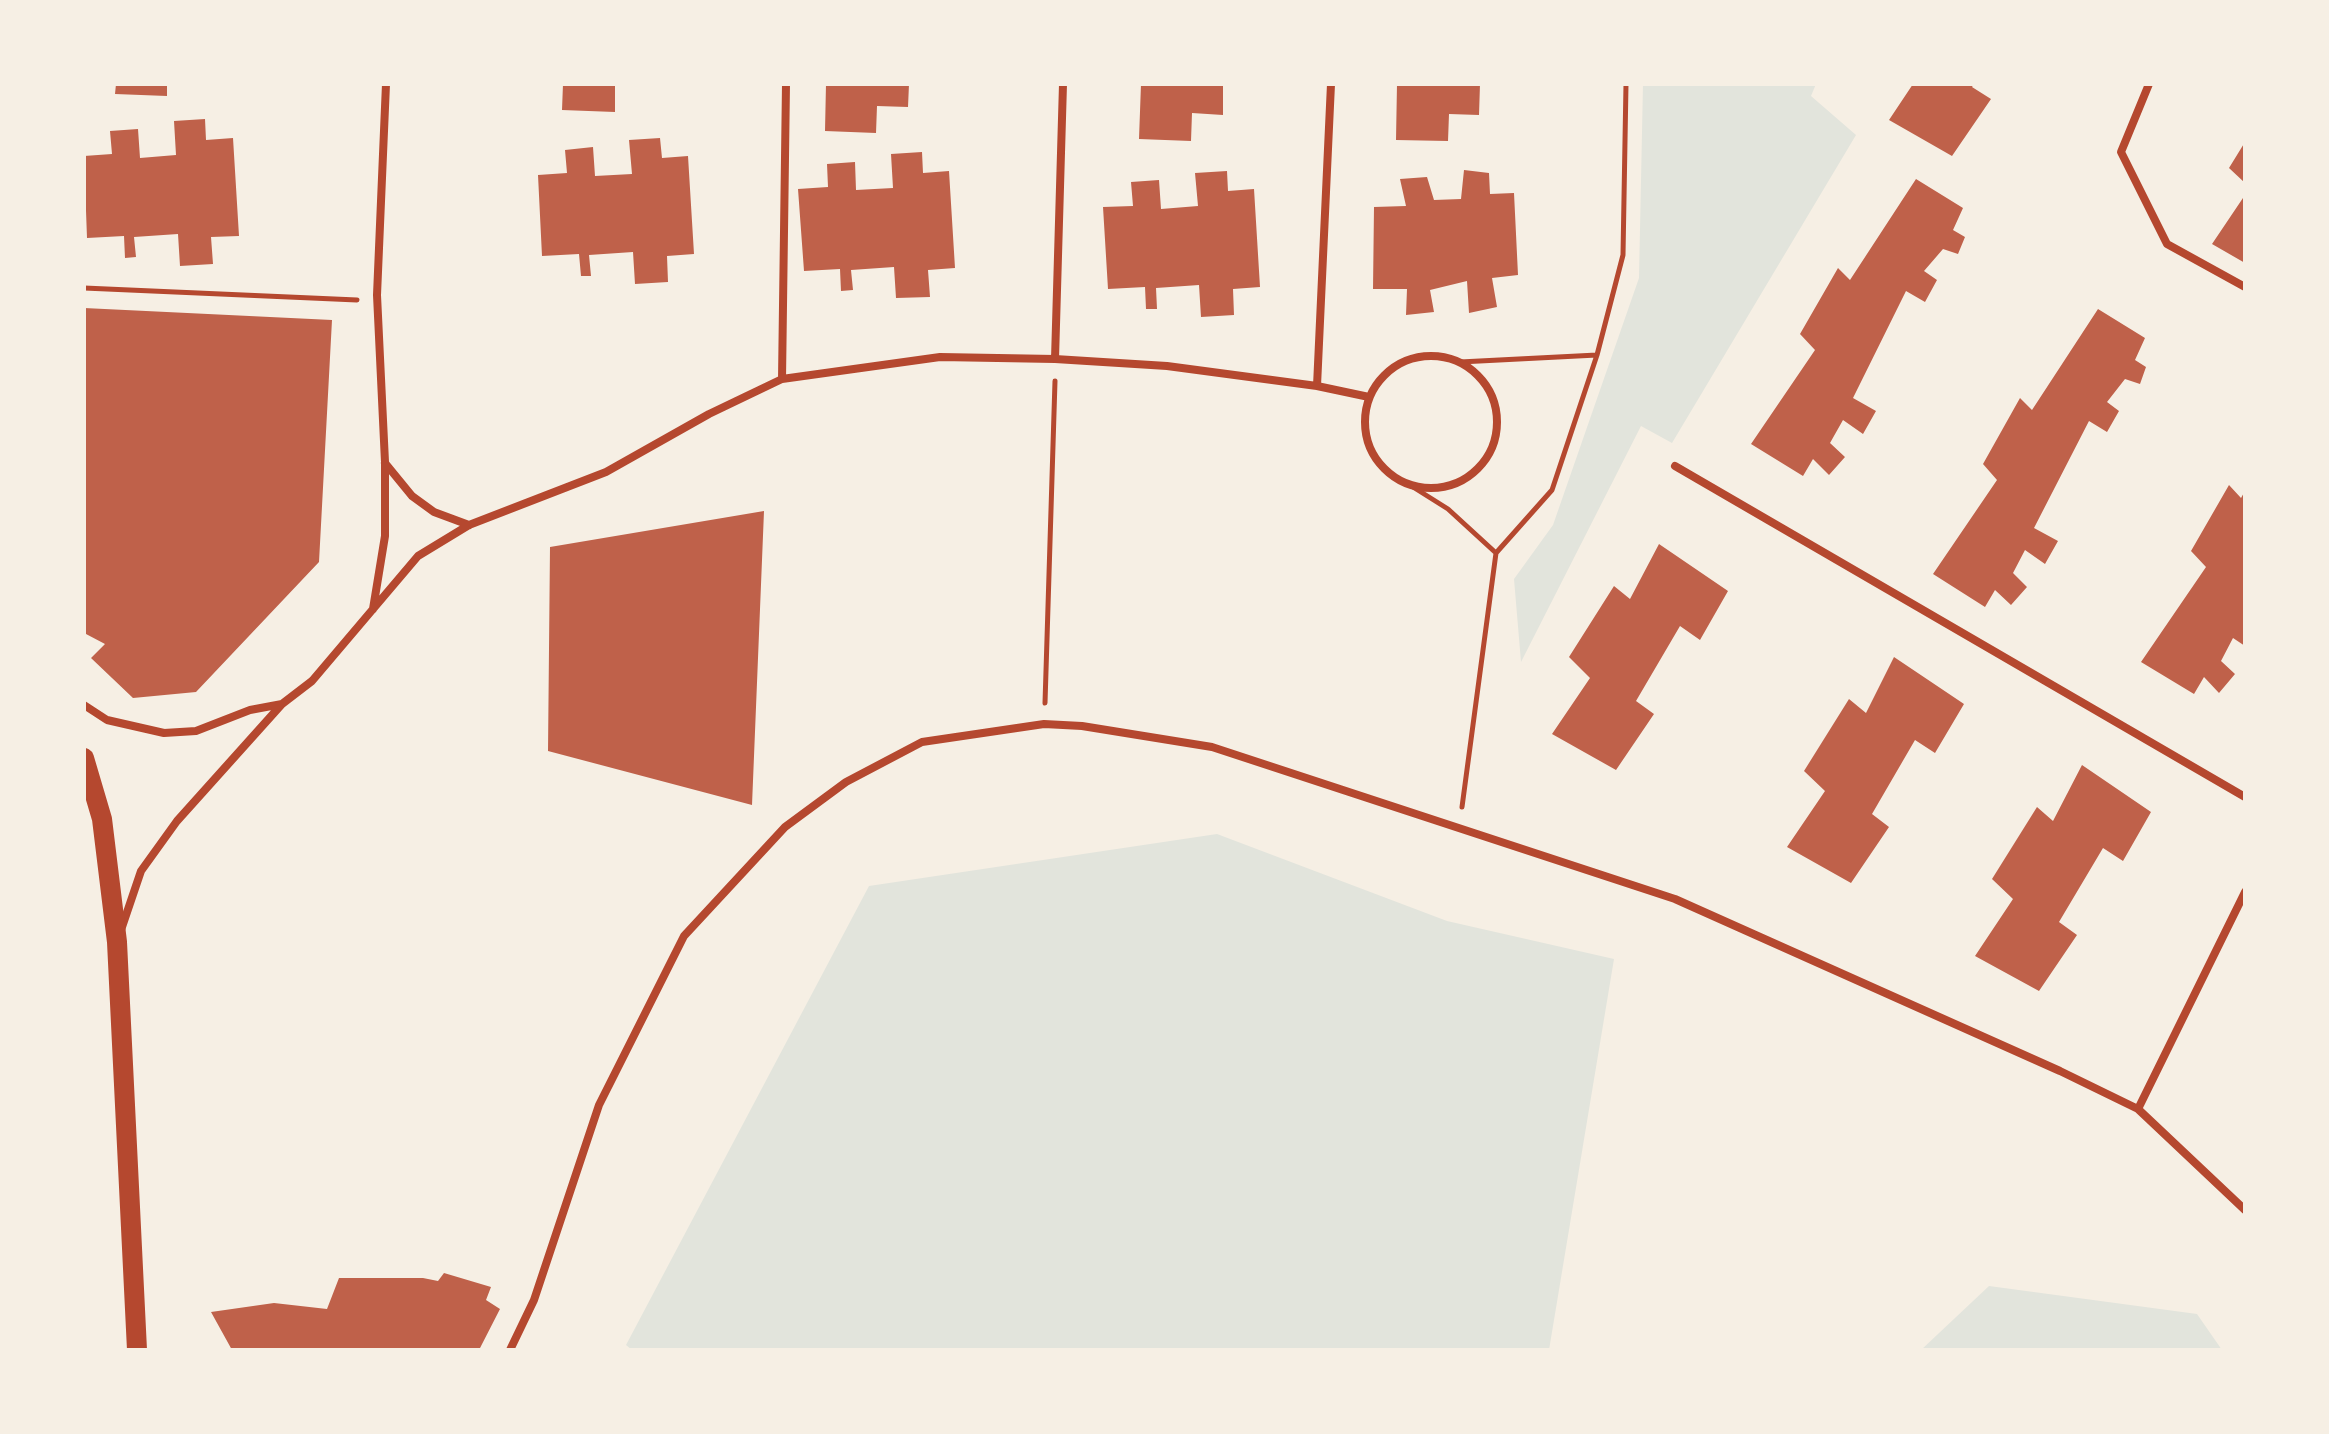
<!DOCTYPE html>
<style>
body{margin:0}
#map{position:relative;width:2329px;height:1434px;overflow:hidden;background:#f6efe4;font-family:"Varela Round",sans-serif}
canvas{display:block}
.frame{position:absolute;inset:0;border:86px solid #f6efe4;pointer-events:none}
</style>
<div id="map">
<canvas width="2329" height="1434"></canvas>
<div class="frame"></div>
</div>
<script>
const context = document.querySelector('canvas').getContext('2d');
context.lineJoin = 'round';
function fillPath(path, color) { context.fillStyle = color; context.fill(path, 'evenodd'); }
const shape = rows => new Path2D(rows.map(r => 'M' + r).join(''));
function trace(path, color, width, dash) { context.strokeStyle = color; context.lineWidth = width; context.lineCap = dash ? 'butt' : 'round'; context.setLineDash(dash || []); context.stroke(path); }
fillPath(shape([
 [1643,84,1816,84,1811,96,1856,135,1672,443,1641,426,1521,662,1514,579,1553,525,1639,278],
 [1217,834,1447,921,1614,959,1549,1350,632,1350,626,1345,869,886],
 [1989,1286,2197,1314,2222,1350,1921,1350]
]), '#e2e4dc');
fillPath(shape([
 [116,84,167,84,167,96,115,94],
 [563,84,615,84,615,112,562,110],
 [826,84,909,84,908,107,877,106,876,133,825,131],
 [1141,84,1223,84,1223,115,1192,113,1191,141,1139,139],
 [1397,84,1480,84,1479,115,1449,114,1448,141,1396,140],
 [1913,84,1974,84,1972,87,1991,99,1952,156,1889,120],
 [205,119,206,140,233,138,239,236,211,237,213,264,180,266,178,234,134,237,136,257,125,258,124,236,87,238,84,156,112,154,110,131,138,129,140,158,176,155,174,121],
 [660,138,662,158,688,156,694,254,667,256,668,282,635,284,633,252,589,255,591,276,581,276,579,254,542,256,538,175,567,173,565,150,593,147,595,176,632,174,629,140],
 [2245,142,2245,183,2229,168],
 [922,152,923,173,949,171,955,268,928,270,930,297,896,298,894,267,851,270,853,290,841,291,840,269,804,271,798,189,828,187,827,164,855,162,856,190,893,188,891,154],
 [1464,170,1489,173,1490,194,1514,193,1518,275,1492,278,1497,307,1469,313,1467,281,1430,290,1434,312,1406,315,1407,289,1373,289,1374,207,1406,206,1400,179,1427,177,1434,200,1461,199],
 [1227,171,1228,191,1254,189,1260,287,1233,289,1234,315,1201,317,1199,285,1156,288,1157,309,1146,309,1145,287,1108,289,1103,207,1133,206,1131,182,1159,180,1161,209,1198,206,1195,173],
 [1916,179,1963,208,1953,230,1965,237,1958,254,1943,249,1924,271,1937,280,1925,302,1906,291,1853,398,1876,411,1863,434,1843,420,1830,443,1845,457,1829,475,1813,459,1803,476,1751,444,1815,350,1800,334,1838,268,1850,280],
 [2245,195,2245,263,2212,244],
 [84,308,332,320,319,562,196,692,133,698,91,658,105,644,86,634],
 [2098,309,2145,338,2135,360,2146,367,2140,384,2125,379,2107,402,2119,411,2107,432,2089,421,2034,528,2058,541,2045,564,2025,550,2013,573,2027,587,2011,605,1995,590,1985,607,1933,574,1997,480,1983,464,2020,398,2032,410],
 [2229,485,2241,498,2245,491,2245,612,2243,616,2245,617,2245,646,2233,638,2221,661,2235,674,2219,693,2204,677,2194,694,2141,662,2206,567,2191,551],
 [764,511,752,805,548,751,550,547],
 [1659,544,1728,591,1700,640,1680,626,1636,701,1654,714,1616,770,1552,734,1590,678,1569,657,1614,586,1630,599],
 [1894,657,1964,704,1935,753,1915,740,1872,814,1889,827,1851,883,1787,847,1825,791,1804,771,1849,699,1866,713],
 [2082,765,2151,812,2123,861,2103,848,2059,922,2077,935,2039,991,1975,956,2013,899,1992,879,2037,807,2053,821],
 [444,1273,491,1287,486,1300,500,1309,479,1350,232,1350,211,1312,274,1303,327,1309,339,1278,423,1278,438,1281]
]), '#bf614a');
trace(shape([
 [84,288,357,300],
 [1597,355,1623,255,1626,84],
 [1460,362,1597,355,1552,490,1496,553],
 [1413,487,1448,509,1496,553,1462,807],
 [1045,703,1055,381]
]), '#b5482f', 5);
trace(shape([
 [2149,84,2121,152,2167,244,2245,287],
 '1365 422a66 66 0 1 1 132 0a66 66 0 1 1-132 0Z',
 [1055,359,1063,84],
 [782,379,786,84],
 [1317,386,1331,84],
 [385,463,412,496,434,512,469,525],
 [1675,466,2245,797],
 [373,609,385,536,385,462,377,295,386,84],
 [84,705,107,720,164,733,196,731,250,710,282,704],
 [121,930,141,871,177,821,282,704,312,681,418,556,469,525,606,472,709,414,782,379,940,357,1055,359,1167,366,1317,386,1369,397],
 [2138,1109,2245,892],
 [510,1350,534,1300,599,1105,684,936,785,827,846,782,922,742,1044,724,1082,726,1212,747,1675,899,2060,1071,2138,1109,2245,1210]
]), '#b5482f', 8);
trace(shape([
 [84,758,102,819,117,942,137,1350]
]), '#b5482f', 20);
</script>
